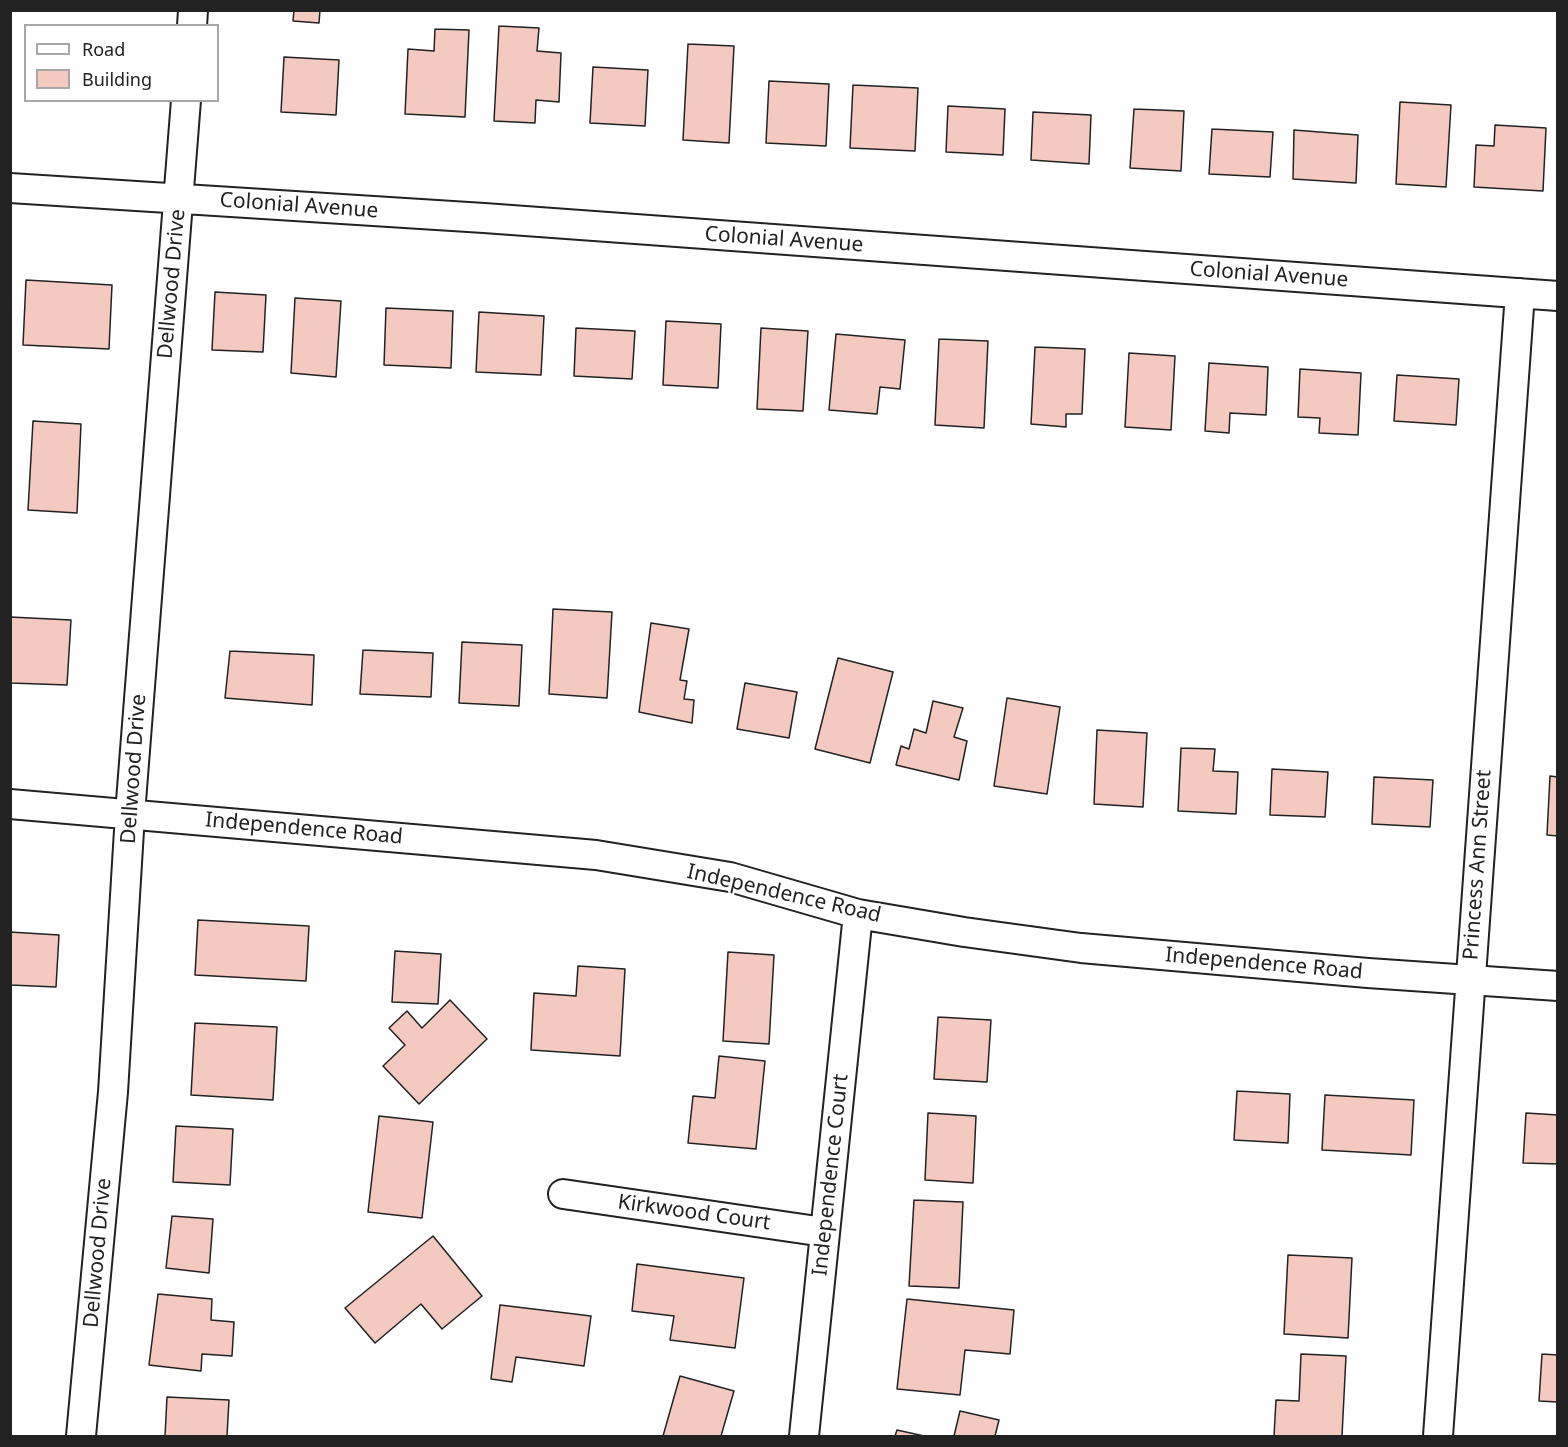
<!DOCTYPE html>
<style>
body{margin:0}
#map{position:relative;width:1568px;height:1447px;overflow:hidden;background:#fff;font-family:"Noto Sans",sans-serif}
canvas{display:block}
.frame{position:absolute;inset:0;border:12px solid #222;pointer-events:none}
.legend{position:absolute;left:24px;top:24px;width:195px;height:78px;box-sizing:border-box;background:#fff;border:2px solid #a7a7a7;margin:0;padding:8px 10px;list-style:none;font-size:18px;color:#222}
.legend li{display:flex;align-items:center;gap:12px;height:30px}
.legend b{width:30px;border:2px solid #a7a7a7}
</style>
<div id="map">
<canvas width="1568" height="1447"></canvas>
<div class="frame"></div>
<ul class="legend">
<li><b style="height:8px;background:#fff"></b>Road</li>
<li><b style="height:16px;background:#f3c9c0"></b>Building</li>
</ul>
</div>
<script>
const context = document.querySelector('canvas').getContext('2d');
context.lineJoin = 'round';
function fillPath(path, color) { context.fillStyle = color; context.fill(path, 'evenodd'); }
const shape = rows => new Path2D(rows.map(r => 'M' + r).join(''));
function trace(path, color, width, dash) { context.strokeStyle = color; context.lineWidth = width; context.lineCap = dash ? 'butt' : 'round'; context.setLineDash(dash || []); context.stroke(path); }
function write(font, color, halo, rows, align = 'center') {
  context.font = font + ' "Noto Sans",sans-serif'; context.lineWidth = 4.5; context.setLineDash([]); context.textBaseline = 'middle'; context.strokeStyle = halo; context.fillStyle = color; for (const [text, x, y, turn = 0] of rows) {
    context.save(); context.translate(x, y); context.rotate((+turn || 0) * Math.PI / 180); context.textAlign = isNaN(turn) ? turn : align; if (halo) context.strokeText(text, 0, 0); context.fillText(text, 0, 0); context.restore();
  }
}
const building = shape([
 [294,10,320,10,319,23,293,21,294,10],
 [499,26,539,28,537,51,561,53,559,102,536,100,535,123,494,121,499,26],
 [435,29,469,30,465,117,405,114,408,49,434,51,435,29],
 [688,44,734,46,729,143,683,140,688,44],
 [284,57,339,60,336,115,281,112,284,57],
 [593,67,648,70,645,126,590,123,593,67],
 [769,81,829,84,826,146,766,143,769,81],
 [853,85,918,88,915,151,850,148,853,85],
 [1400,102,1451,105,1446,187,1396,184,1400,102],
 [948,106,1005,109,1003,155,946,152,948,106],
 [1134,109,1184,111,1181,171,1130,168,1134,109],
 [1033,112,1091,115,1089,164,1031,160,1033,112],
 [1495,125,1546,128,1543,191,1474,187,1476,145,1494,146,1495,125],
 [1212,129,1273,132,1270,177,1209,174,1212,129],
 [1294,130,1358,135,1356,183,1293,179,1294,130],
 [26,280,112,285,109,349,23,345,26,280],
 [215,292,266,295,263,352,212,350,215,292],
 [295,298,341,301,336,377,291,373,295,298],
 [386,308,453,311,451,368,384,365,386,308],
 [479,312,544,316,541,375,476,372,479,312],
 [666,321,721,324,718,388,663,385,666,321],
 [576,328,635,331,632,379,574,376,576,328],
 [761,328,808,331,803,411,757,409,761,328],
 [836,334,905,340,900,389,880,387,877,414,829,410,836,334],
 [939,339,988,341,984,428,935,425,939,339],
 [1035,347,1085,349,1082,414,1066,414,1066,427,1031,424,1035,347],
 [1129,353,1175,356,1171,430,1125,427,1129,353],
 [1209,363,1268,367,1266,415,1230,413,1229,433,1205,431,1209,363],
 [1300,369,1361,373,1358,435,1319,433,1320,418,1298,417,1300,369],
 [1397,375,1459,379,1456,425,1394,421,1397,375],
 [33,421,81,424,77,513,28,510,33,421],
 [553,609,612,612,607,698,549,694,553,609],
 [10,617,71,620,67,685,10,683,10,617],
 [651,623,689,629,680,680,687,681,684,699,694,700,692,723,639,712,651,623],
 [462,642,522,645,519,706,459,703,462,642],
 [363,650,433,653,431,697,360,694,363,650],
 [230,651,314,655,312,705,225,698,230,651],
 [838,658,893,672,870,763,815,749,838,658],
 [745,683,797,692,789,738,737,729,745,683],
 [1007,698,1060,707,1047,794,994,786,1007,698],
 [933,701,963,708,954,737,967,741,959,780,896,765,901,746,909,749,914,729,926,733,933,701],
 [1097,730,1147,733,1143,807,1094,804,1097,730],
 [1181,748,1215,749,1213,771,1238,772,1236,814,1178,811,1181,748],
 [1272,769,1328,772,1325,817,1270,815,1272,769],
 [1550,776,1558,777,1558,836,1547,835,1550,776],
 [1374,777,1433,780,1430,827,1372,824,1374,777],
 [198,920,309,926,306,981,195,975,198,920],
 [10,932,59,935,56,987,10,985,10,932],
 [395,951,441,954,438,1004,392,1002,395,951],
 [728,952,774,955,769,1044,723,1041,728,952],
 [578,966,625,969,620,1056,531,1050,534,993,576,996,578,966],
 [450,1000,487,1039,419,1104,383,1066,405,1045,389,1028,407,1011,422,1028,450,1000],
 [938,1017,991,1020,987,1082,934,1079,938,1017],
 [195,1023,277,1027,273,1100,191,1095,195,1023],
 [719,1056,765,1061,756,1149,688,1143,693,1096,715,1098,719,1056],
 [1237,1091,1290,1094,1288,1143,1234,1140,1237,1091],
 [1325,1095,1414,1100,1411,1155,1322,1150,1325,1095],
 [928,1113,976,1116,973,1183,925,1180,928,1113],
 [1526,1113,1558,1115,1558,1164,1523,1163,1526,1113],
 [379,1116,433,1122,422,1218,368,1212,379,1116],
 [176,1126,233,1129,230,1185,173,1182,176,1126],
 [914,1200,963,1202,959,1288,909,1286,914,1200],
 [172,1216,213,1219,209,1273,166,1268,172,1216],
 [433,1236,482,1296,442,1329,421,1304,375,1343,345,1308,433,1236],
 [1288,1255,1352,1258,1348,1338,1284,1334,1288,1255],
 [637,1264,744,1278,735,1348,670,1340,674,1316,632,1311,637,1264],
 [158,1294,212,1299,211,1320,234,1322,232,1356,202,1354,201,1371,149,1365,158,1294],
 [907,1299,1014,1310,1010,1354,965,1350,960,1395,897,1389,907,1299],
 [500,1305,591,1316,584,1366,516,1357,512,1382,491,1379,500,1305],
 [1301,1354,1346,1356,1342,1436,1274,1436,1276,1400,1299,1401,1301,1354],
 [1542,1354,1558,1355,1558,1402,1539,1401,1542,1354],
 [680,1376,734,1391,721,1436,663,1436,680,1376],
 [167,1397,229,1400,227,1436,165,1436,167,1397],
 [960,1411,999,1420,995,1436,954,1436,960,1411],
 [897,1430,924,1436,895,1436,897,1430]
]);
fillPath(building, '#f3c9c0');
trace(building, '#222', 1.5);
const street = shape([
 [192,26,193,10],
 [10,188,484,218,1558,296],
 [10,804,596,855,730,877,858,914,964,932,1081,948,1368,973,1558,986],
 [563,1194,824,1232],
 [81,1436,113,1092,130,814,186,100],
 [804,1436,858,914],
 [1438,1436,1520,293]
]);
trace(street, '#222', 32);
trace(street, '#fff', 28);
write('21px', '#222', '#fff', [
 ["Colonial Avenue",299,206,4],
 ["Colonial Avenue",784,240,4],
 ["Colonial Avenue",1269,275,4],
 ["Dellwood Drive",172,284,-85],
 ["Dellwood Drive",134,769,-86],
 ["Independence Road",304,829,5],
 ["Princess Ann Street",1478,865,-86],
 ["Independence Road",784,894,13],
 ["Independence Road",1264,964,5],
 ["Independence Court",831,1175,-84],
 ["Kirkwood Court",694,1213,8],
 ["Dellwood Drive",98,1253,-85]
]);
</script>
